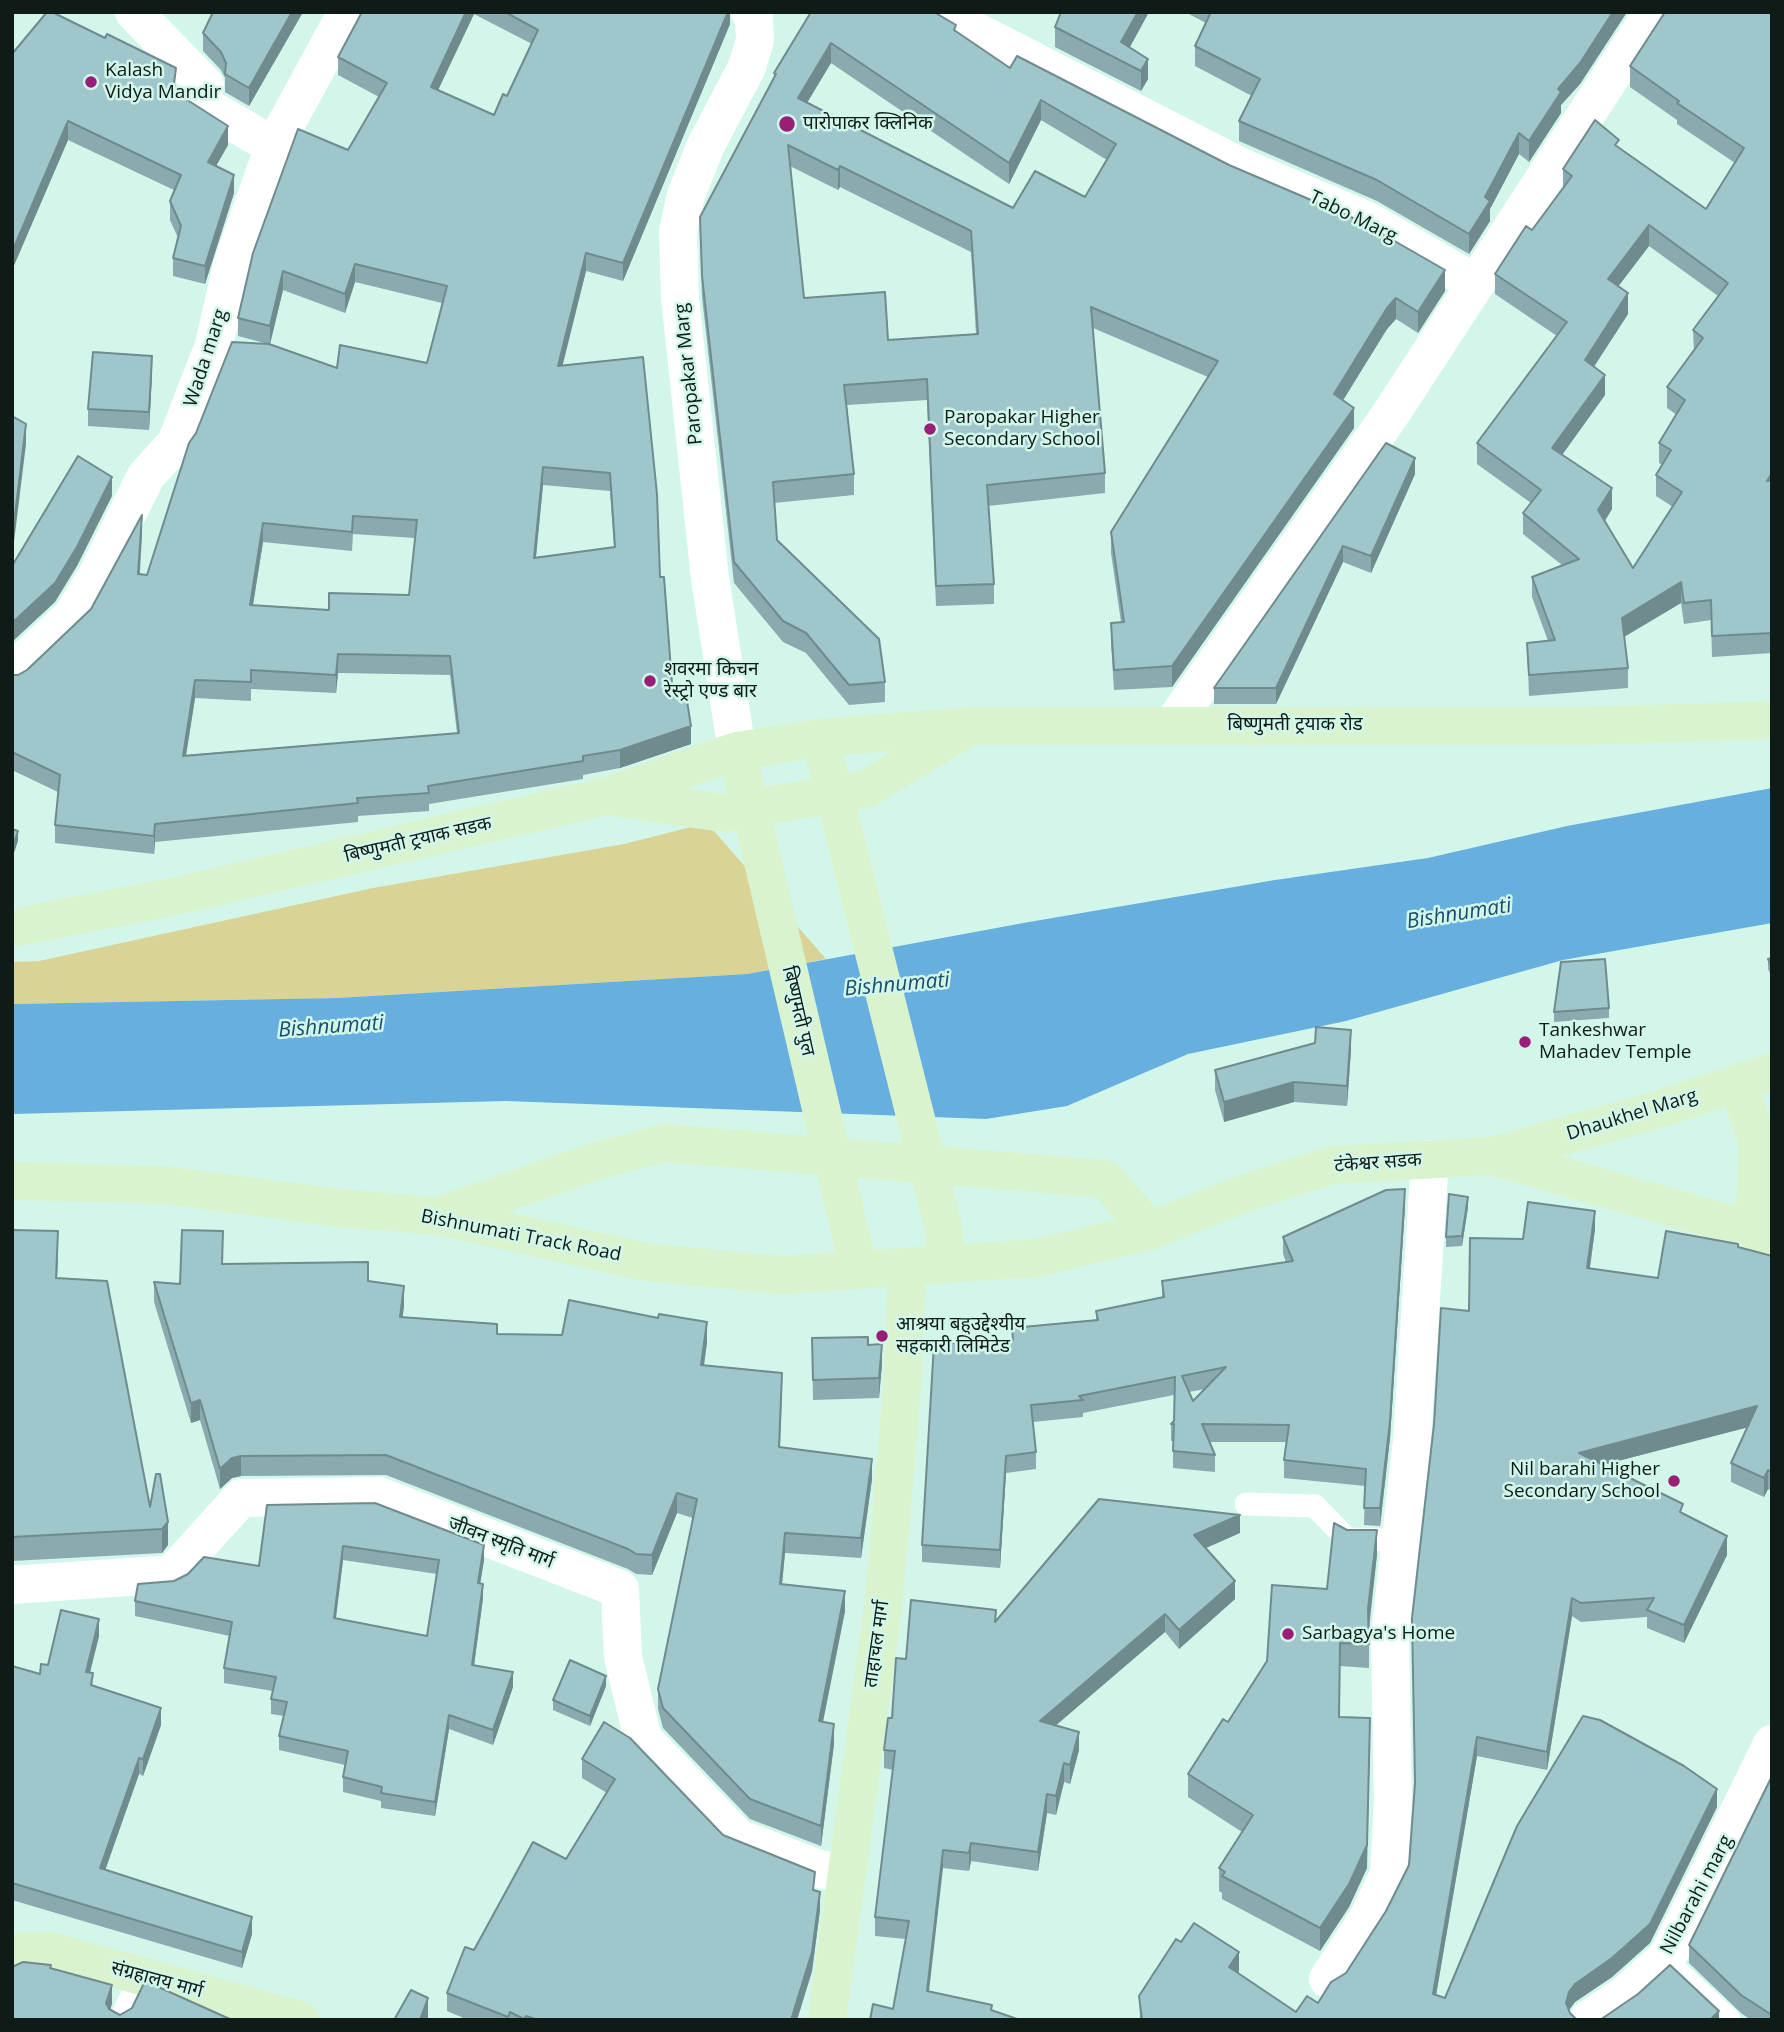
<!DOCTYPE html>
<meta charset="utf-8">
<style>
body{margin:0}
#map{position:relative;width:1784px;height:2032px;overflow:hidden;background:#d2f7ea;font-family:"Open Sans",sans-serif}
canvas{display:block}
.frame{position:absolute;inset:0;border:14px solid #0e1b17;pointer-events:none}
</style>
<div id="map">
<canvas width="1784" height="2032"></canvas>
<div class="frame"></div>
</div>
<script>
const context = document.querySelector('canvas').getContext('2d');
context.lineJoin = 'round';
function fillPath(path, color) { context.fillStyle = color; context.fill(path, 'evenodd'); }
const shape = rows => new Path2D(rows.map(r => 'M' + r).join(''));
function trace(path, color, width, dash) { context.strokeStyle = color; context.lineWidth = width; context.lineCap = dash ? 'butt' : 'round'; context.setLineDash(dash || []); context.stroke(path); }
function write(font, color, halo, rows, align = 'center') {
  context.font = font + ' "Open Sans","Noto Sans Devanagari",sans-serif'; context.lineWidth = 5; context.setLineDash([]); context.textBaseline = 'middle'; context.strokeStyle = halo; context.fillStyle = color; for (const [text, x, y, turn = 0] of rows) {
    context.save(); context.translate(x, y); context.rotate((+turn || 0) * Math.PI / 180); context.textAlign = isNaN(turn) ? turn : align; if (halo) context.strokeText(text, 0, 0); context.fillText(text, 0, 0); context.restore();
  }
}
fillPath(shape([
 [707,823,826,959,747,974,337,998,12,1004,12,962,39,961,373,888,624,844]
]), '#d9d495');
fillPath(shape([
 [1772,788,1772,923,1563,960,1346,1021,1188,1054,1067,1106,986,1119,506,1101,12,1114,12,1004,337,998,747,974,1029,922,1275,880,1428,858,1567,826]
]), '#67afdf');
trace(shape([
 [1246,1504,1315,1506,1347,1539,1398,1540],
 [1664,1959,1729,2020],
 [120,2020,142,1975]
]), '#fff', 23);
trace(shape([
 [134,12,205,85,196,101,274,146],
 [938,12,1239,166,1368,221,1475,283],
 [12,672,72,616,96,577,146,476,176,443,214,345,232,265,274,146,347,12],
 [1173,724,1390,415,1653,12],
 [737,751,710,578,680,298,678,231,686,195,706,145,747,67,755,40,754,18,750,12],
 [12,1585,172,1574,241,1498,379,1496,620,1589,623,1657,643,1739,738,1838,819,1869,846,1874],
 [1328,1979,1368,1918,1389,1874,1393,1802,1390,1635,1412,1440,1430,1159],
 [1588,2020,1626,1994,1668,1956,1772,1744]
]), '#fff', 38);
trace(shape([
 [820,738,943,1226,946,1265],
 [737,751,859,1270],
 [613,797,723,813,866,789,963,730],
 [12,928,172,897,607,796,737,751,820,738,970,726,1583,726,1772,720],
 [1737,1083,1758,1141,1754,1231],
 [1491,1156,1650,1112,1772,1072],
 [12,1181,165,1185,340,1208,438,1216,646,1262,783,1275,1036,1258,1150,1231,1237,1196,1332,1165,1491,1156,1772,1236],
 [438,1216,597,1161,664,1143,1106,1179,1150,1231],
 [12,1951,51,1951,300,2020],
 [827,2020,884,1599,903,1377,907,1267]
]), '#d9f3cf', 38);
fillPath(shape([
 [303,12,249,106,225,92,225,78,221,70,203,51,203,33],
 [362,12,730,12,730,24,623,281,586,271,562,365,660,577,673,697,691,744,620,768,583,775,583,779,429,804,429,811,358,816,358,822,155,842,154,854,55,843,55,825,58,792,12,770,12,675,18,675,27,670,91,609,142,533,140,574,147,575,268,344,238,336,238,318,348,150,379,97,338,75,338,57],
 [474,14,532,44,507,96,494,115,438,90],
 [355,282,442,303,427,363,337,368,270,344,283,290,345,313],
 [543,485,610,491,614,547,536,557],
 [353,534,415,538,409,595,329,610,253,605,263,542,352,551],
 [338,673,450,675,457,733,186,755,195,698,251,701,251,689,336,693],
 [811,12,956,32,1010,68,1445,291,1418,333,1396,319,1387,329,1343,400,1354,428,1172,687,1114,690,1111,643,1111,623,1121,622,1111,553,1111,532,1208,377,1093,328,1105,473,1105,493,988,506,994,584,994,604,936,606,927,400,847,405,854,474,854,495,774,503,777,540,885,682,885,702,849,705,806,653,783,642,734,583,702,297,700,217,774,78,774,73],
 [831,63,1009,184,1041,120,1107,160,1085,197,1013,208,807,102],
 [790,166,838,190,840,187,971,252,976,334,888,340,804,298],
 [1061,12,1149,12,1130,47,1148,79,1141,91,1055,47,1055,27],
 [1185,12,1627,12,1580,84,1561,105,1561,113,1529,162,1519,154,1490,209,1490,221,1469,254,1377,201,1239,141,1239,121,1252,96,1195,66,1195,46,1206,23],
 [1772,12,1772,653,1712,657,1711,620,1684,624,1681,603,1624,637,1628,668,1628,688,1529,696,1527,643,1548,641,1532,597,1532,577,1562,565,1523,534,1523,513,1531,503,1477,464,1477,443,1557,336,1495,294,1495,274,1532,230,1563,188,1563,169,1619,148,1706,209,1735,163,1677,124,1677,120,1630,87,1630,66],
 [1649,246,1718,296,1693,330,1694,351,1667,387,1667,408,1677,415,1659,443,1659,463,1662,465,1656,475,1656,496,1673,507,1633,568,1605,521,1612,509,1562,455,1605,395,1594,367,1628,314,1618,286],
 [12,54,176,88,178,94,228,145,216,166,234,193,205,284,173,276,173,258,178,238,170,220,170,201,174,190,68,140,12,270],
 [152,374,149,430,88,426,88,409],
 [1386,443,1415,474,1371,573,1343,562,1276,704,1214,704,1214,688],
 [1772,958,1772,978,1768,969,1768,959],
 [1609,1008,1609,1018,1554,1022,1554,1012],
 [1351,1050,1347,1106,1294,1102,1224,1122,1215,1090,1215,1070],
 [1405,1206,1390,1438,1380,1526,1364,1525,1365,1486,1284,1478,1284,1460,1287,1442,1209,1442,1215,1455,1215,1472,1173,1468,1173,1441,1171,1441,1171,1424,1174,1421,1174,1395,1083,1413,1083,1417,1033,1422,1036,1452,1036,1469,1006,1473,1000,1568,922,1562,922,1545,1012,1340,1012,1328,1096,1320,1096,1311,1162,1297,1162,1281,1286,1262,1283,1254,1283,1237],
 [1205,1389,1193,1401,1189,1392],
 [1468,1207,1462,1246,1446,1247,1446,1237],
 [1595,1229,1590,1268,1658,1278,1738,1247,1772,1256,1772,1491,1768,1489,1764,1497,1731,1482,1731,1463,1747,1427,1603,1465,1683,1514,1727,1555,1684,1643,1647,1628,1647,1617,1581,1622,1572,1616,1547,1770,1477,1756,1436,1995,1445,1998,1717,1807,1650,1943,1612,1977,1575,2002,1569,2010,1570,2013,1577,2020,1140,2020,1139,1996,1181,1942,1239,1971,1237,1973,1296,2012,1318,2003,1346,1973,1386,1911,1409,1865,1469,1311,1523,1239],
 [12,1251,58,1255,57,1278,150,1507,156,1474,168,1545,162,1553,12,1561],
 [222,1264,368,1281,404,1306,402,1318,497,1334,707,1342,704,1366,782,1393,780,1447,872,1479,861,1558,785,1553,782,1584,845,1611,823,1722,834,1744,821,1846,750,1819,663,1728,658,1709,658,1689,693,1518,677,1513,652,1575,636,1574,628,1569,386,1475,241,1476,232,1478,220,1489,200,1420,191,1423,154,1302,154,1282,180,1284],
 [812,1338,868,1345,882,1364,879,1398,813,1400],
 [267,1505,484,1560,480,1583,483,1598,474,1666,513,1687,493,1745,449,1729,435,1816,381,1808,381,1801,343,1792,343,1777,345,1765,279,1750,279,1736,284,1716,271,1714,271,1699,273,1691,224,1683,224,1668,230,1636,135,1616,135,1601,174,1581,259,1566],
 [343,1560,437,1574,427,1636,336,1618],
 [1240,1533,1206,1548,1235,1599,1179,1649,1165,1632,1056,1725,1079,1750,1070,1784,1064,1782,1056,1815,1047,1813,1038,1871,971,1861,969,1871,943,1868,893,2009,906,1939,875,1936,875,1917,893,1770,884,1768,884,1750,906,1659,996,1621],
 [1377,1554,1369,1630,1369,1668,1340,1666,1339,1717,1367,1868,1349,1907,1320,1951,1222,1899,1222,1893,1219,1891,1219,1868,1242,1832,1188,1797,1188,1774,1228,1722,1267,1661,1327,1589],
 [99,1636,90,1672,93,1686,161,1725,143,1776,139,1774,105,1870,252,1934,242,1968,12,1900,12,1666,40,1674,48,1665],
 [606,1686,590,1726,553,1710,553,1700],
 [582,1759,723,1835,815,1891,820,1910,812,1971,797,2020,468,2020,447,2011,447,1993,474,1950,566,1859,607,1793,582,1778],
 [1772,1776,1772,2020,1751,2020,1741,2013,1689,1963,1689,1945]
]), '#89aaaf');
fillPath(shape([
 [292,12,303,12,249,106,249,88],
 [466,12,474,12,474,14,431,105,431,87],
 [728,12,730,12,730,24,623,281,623,263],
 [1138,12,1149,12,1121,63,1121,42],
 [1613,12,1627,12,1580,84,1561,105,1561,113,1529,162,1529,141,1558,89],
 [831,43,831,63,798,118,798,98],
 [1148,59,1148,79,1141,91,1141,71],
 [1041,100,1041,120,1009,184,1009,163],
 [68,121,68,140,12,270,12,252],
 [228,126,228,145,208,180,208,162],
 [1519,133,1519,154,1490,209,1490,221,1469,254,1469,234,1485,197],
 [840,166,840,187,838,190,838,170],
 [234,175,234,193,205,284,205,266],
 [1649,225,1649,246,1608,300,1608,279],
 [586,253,586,271,558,384,558,366],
 [355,264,355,282,345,313,345,294],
 [1445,270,1445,291,1418,333,1418,312],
 [283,271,283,290,270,344,270,326],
 [1628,293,1628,314,1585,380,1585,360],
 [1396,298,1396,319,1387,329,1334,415,1334,394,1387,308],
 [152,356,152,374,149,430,149,412],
 [1605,375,1605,395,1552,469,1552,448],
 [1354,408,1354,428,1172,687,1172,666],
 [26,424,26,444,12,558,12,539],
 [1415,458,1415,474,1371,573,1371,556],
 [543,467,543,485,534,576,534,558],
 [112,477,112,496,77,566,55,602,12,642,12,623],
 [1612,488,1612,509,1598,531,1598,510],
 [142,515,142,533,138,592,138,574],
 [263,523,263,542,250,623,250,605],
 [1343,546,1343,562,1276,704,1276,688],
 [1681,582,1681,603,1622,638,1622,618],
 [338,654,338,673,336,693,336,675],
 [195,680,195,698,183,774,183,756],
 [691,726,691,744,620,768,620,750],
 [155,824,155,842,154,854,154,836],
 [18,831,18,841,12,859,12,849],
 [1351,1030,1351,1050,1347,1106,1347,1086],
 [1294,1082,1294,1102,1224,1122,1224,1102],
 [1405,1189,1405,1206,1390,1438,1380,1526,1380,1508],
 [1468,1197,1468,1207,1462,1246,1462,1236],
 [1595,1211,1595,1229,1587,1287,1587,1268],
 [58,1231,58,1255,56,1302,56,1278],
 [404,1286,404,1306,400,1337,400,1317],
 [707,1322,707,1342,701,1385,701,1365],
 [882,1344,882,1364,879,1398,879,1378],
 [200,1400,200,1420,191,1423,191,1403],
 [1757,1406,1757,1425,1579,1471,1579,1453],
 [241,1456,241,1476,232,1478,220,1489,220,1469,232,1458],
 [1006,1456,1006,1473,1000,1568,1000,1550],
 [872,1459,872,1479,861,1558,861,1538],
 [1768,1470,1768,1489,1764,1497,1764,1478],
 [677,1493,677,1513,652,1575,652,1555],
 [1240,1515,1240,1533,1194,1553,1194,1535],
 [168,1522,168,1545,162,1553,162,1529],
 [1377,1530,1377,1554,1368,1633,1368,1609],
 [785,1533,785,1553,780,1604,780,1584],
 [1727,1536,1727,1555,1684,1643,1684,1625],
 [484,1545,484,1560,478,1597,478,1583],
 [343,1546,343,1560,334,1632,334,1618],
 [1235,1581,1235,1599,1179,1649,1179,1630],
 [483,1584,483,1598,472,1680,472,1665],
 [845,1591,845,1611,819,1741,819,1721],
 [1572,1598,1572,1616,1547,1770,1547,1752],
 [1165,1614,1165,1632,1040,1739,1040,1721],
 [99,1619,99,1636,86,1688,86,1672],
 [513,1672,513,1687,493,1745,493,1730],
 [606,1676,606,1686,590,1726,590,1716],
 [161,1708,161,1725,143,1776,143,1759],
 [449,1715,449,1729,435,1816,435,1802],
 [834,1724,834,1744,821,1846,821,1826],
 [1079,1732,1079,1750,1070,1784,1070,1765],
 [1477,1737,1477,1756,1433,2013,1433,1994],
 [1370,1742,1367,1868,1349,1907,1320,1951,1320,1928],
 [139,1758,139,1774,100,1885,100,1868],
 [1064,1763,1064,1782,1056,1815,1056,1796],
 [1717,1789,1717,1807,1650,1943,1612,1977,1575,2002,1569,2010,1566,2003,1569,1992],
 [1047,1794,1047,1813,1038,1871,1038,1852],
 [971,1843,971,1861,969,1871,969,1853],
 [943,1850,943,1868,927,2009,927,1991],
 [820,1892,820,1910,812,1971,797,2020,791,2020],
 [252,1917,252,1934,242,1968,242,1952],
 [1239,1952,1239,1971,1229,1986,1229,1967],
 [112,1985,112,2004,107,2020,106,2003],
 [428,1998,428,2017,427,2020,420,2020],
 [1719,2011,1719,2020,1710,2020]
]), '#6f8b8e');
const building = shape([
 [47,12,52,12,105,38,107,34,176,68,174,84,178,94,228,126,208,162,234,175,205,266,173,258,181,226,170,201,181,175,68,121,12,252,12,54,47,12],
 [213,12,292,12,249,88,225,74,226,63,221,52,203,33,213,12],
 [362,12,466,12,431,87,494,115,503,94,507,96,538,30,505,12,728,12,623,263,586,253,558,366,643,357,657,494,660,577,664,577,673,697,686,695,691,726,620,750,583,756,583,761,428,786,429,793,357,798,358,803,155,824,154,836,55,825,60,775,12,752,12,675,18,675,27,670,91,609,142,515,138,574,147,575,189,443,196,433,232,342,269,344,337,368,340,345,427,363,447,286,355,264,345,294,283,271,270,326,238,318,253,253,298,129,348,150,387,83,338,57,362,12],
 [543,467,610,473,615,547,534,558,543,467],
 [353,516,417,520,409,595,329,593,329,610,250,605,263,523,352,532,353,516],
 [338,654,450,656,459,733,183,756,195,680,251,682,251,670,336,675,338,654],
 [811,12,934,12,956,25,954,30,1010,68,1017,56,1229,165,1358,220,1445,270,1418,312,1396,298,1387,308,1334,394,1354,408,1172,666,1114,670,1111,623,1124,622,1111,532,1218,361,1091,307,1105,473,987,485,994,584,936,586,927,379,844,385,854,474,773,482,777,540,879,639,885,682,849,685,806,633,783,621,734,562,702,276,700,217,776,74,774,73,811,12],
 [831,43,1009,163,1041,100,1116,144,1085,197,1035,171,1013,208,798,98,831,43],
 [788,145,838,170,840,166,971,231,978,334,888,340,885,292,804,298,788,145],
 [1061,12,1138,12,1121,42,1148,59,1141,71,1055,27,1061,12],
 [1211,12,1613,12,1580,63,1558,89,1561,92,1529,141,1519,133,1485,197,1490,201,1469,234,1377,180,1239,121,1260,79,1195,46,1211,12],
 [1665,12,1772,12,1772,473,1767,481,1772,480,1772,633,1712,636,1711,600,1684,603,1681,582,1622,618,1628,668,1529,675,1527,643,1555,640,1532,577,1579,559,1523,513,1541,490,1477,443,1567,322,1495,274,1526,226,1532,230,1572,176,1563,169,1595,120,1619,140,1615,145,1706,209,1744,148,1677,103,1679,101,1630,66,1665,12],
 [1649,225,1728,283,1693,330,1703,338,1667,387,1685,400,1659,443,1671,450,1656,475,1682,492,1633,568,1598,510,1612,488,1552,448,1605,375,1585,360,1628,293,1608,279,1649,225],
 [93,352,152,356,149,412,88,409,93,352],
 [12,416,26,424,12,539,12,416],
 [1386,443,1415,458,1371,556,1343,546,1276,688,1214,688,1386,443],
 [78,456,112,477,77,547,55,583,12,623,12,566,78,456],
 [12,829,18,831,12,849,12,829],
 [1772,958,1772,968,1768,959,1772,958],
 [1605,959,1609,1008,1554,1012,1561,962,1605,959],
 [1316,1027,1351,1030,1347,1086,1294,1082,1224,1102,1215,1070,1315,1043,1316,1027],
 [1405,1189,1390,1421,1380,1508,1364,1508,1366,1469,1284,1460,1289,1425,1202,1424,1215,1455,1173,1451,1174,1424,1171,1424,1174,1421,1175,1377,1079,1396,1083,1400,1031,1405,1036,1452,1006,1456,1000,1550,922,1545,934,1344,1013,1340,1012,1328,1098,1320,1096,1311,1164,1297,1162,1281,1293,1261,1283,1237,1386,1190,1405,1189],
 [1226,1367,1193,1401,1182,1376,1226,1367],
 [1449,1194,1468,1197,1462,1236,1446,1237,1449,1194],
 [1528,1202,1595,1211,1587,1268,1658,1278,1666,1231,1738,1244,1738,1247,1772,1256,1772,1473,1768,1470,1764,1478,1731,1463,1757,1406,1579,1453,1683,1504,1680,1512,1727,1536,1684,1625,1647,1610,1654,1598,1581,1603,1572,1598,1547,1752,1477,1737,1433,1994,1445,1998,1517,1826,1583,1716,1600,1720,1684,1766,1717,1789,1650,1924,1612,1958,1575,1984,1569,1992,1566,2003,1570,2013,1577,2020,1142,2020,1139,1996,1176,1939,1181,1942,1194,1923,1239,1952,1229,1967,1296,2012,1307,1996,1318,2003,1331,1982,1346,1973,1386,1911,1409,1865,1415,1783,1412,1618,1434,1424,1441,1308,1469,1311,1470,1238,1523,1239,1528,1202],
 [13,1230,58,1231,56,1278,107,1281,150,1507,156,1474,160,1474,168,1522,162,1529,12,1537,13,1230],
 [182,1230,223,1231,222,1264,368,1262,368,1281,404,1286,400,1317,497,1324,497,1334,562,1335,569,1300,658,1318,659,1314,707,1322,701,1365,782,1373,779,1447,872,1459,861,1538,785,1533,780,1584,845,1591,819,1721,834,1724,821,1826,750,1799,663,1708,658,1689,697,1499,677,1493,652,1555,636,1554,628,1549,386,1455,241,1456,232,1458,220,1469,200,1400,191,1403,154,1282,180,1284,182,1230],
 [868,1337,868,1345,882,1344,879,1378,813,1380,812,1338,868,1337],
 [1099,1499,1240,1515,1194,1535,1235,1581,1179,1630,1165,1614,1040,1721,1079,1732,1070,1765,1064,1763,1056,1796,1047,1794,1038,1852,971,1843,969,1853,943,1850,927,1991,992,2005,991,2010,1020,2020,870,2020,873,2004,893,2009,909,1921,875,1917,895,1751,884,1750,888,1718,892,1718,896,1658,906,1659,911,1600,996,1610,995,1622,1099,1499],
 [375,1503,484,1545,478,1583,483,1584,472,1665,513,1672,493,1730,449,1715,435,1802,381,1793,382,1787,343,1777,348,1751,279,1736,287,1702,271,1699,276,1677,224,1668,232,1622,135,1601,138,1584,174,1581,188,1574,204,1557,259,1566,267,1505,375,1503],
 [343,1546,439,1560,427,1636,334,1618,343,1546],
 [1334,1523,1347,1530,1377,1530,1368,1609,1369,1644,1340,1643,1339,1717,1370,1718,1367,1845,1349,1884,1320,1928,1222,1876,1225,1872,1219,1868,1253,1815,1188,1774,1223,1719,1228,1722,1267,1661,1272,1585,1327,1589,1334,1523],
 [61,1610,99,1619,86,1672,93,1673,91,1685,161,1708,143,1759,139,1758,100,1868,252,1917,242,1952,12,1883,12,1666,40,1674,41,1664,48,1665,61,1610],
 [570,1660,606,1676,590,1716,553,1700,570,1660],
 [604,1722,630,1738,723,1835,815,1872,813,1890,820,1892,812,1952,791,2020,538,2020,526,2016,524,2019,510,2012,508,2017,447,1993,465,1947,474,1950,533,1842,566,1859,615,1779,582,1759,604,1722],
 [1772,1776,1772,2015,1741,1995,1689,1945,1772,1776],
 [23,1962,51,1965,50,1968,112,1985,106,2003,109,2009,120,2015,132,2008,145,1981,232,2020,12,2020,12,1967,23,1962],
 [1670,1965,1719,2011,1710,2020,1600,2020,1638,1994,1670,1965],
 [411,1990,428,1998,420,2020,394,2020,411,1990]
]);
fillPath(building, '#9fc6cb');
trace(building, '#6f8b8e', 2);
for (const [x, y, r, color] of [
 [91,82,7,"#981e78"],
 [787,124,9,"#981e78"],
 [930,429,7,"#981e78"],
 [650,681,7,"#981e78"],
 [1525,1042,7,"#981e78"],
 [882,1336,7,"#981e78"],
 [1674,1481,7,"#981e78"],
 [1288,1634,7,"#981e78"]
]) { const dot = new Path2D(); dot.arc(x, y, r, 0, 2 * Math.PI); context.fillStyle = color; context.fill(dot); trace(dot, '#d2f7ea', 2.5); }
write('19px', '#0e1b17', '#d2f7ea', [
 ["Kalash",105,71],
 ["Vidya Mandir",105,93],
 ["पारोपाकर क्लिनिक",803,124],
 ["Paropakar Higher",944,418],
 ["Secondary School",944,440],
 ["शवरमा किचन",664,670],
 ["रेस्ट्रो एण्ड बार",664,692],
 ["Tankeshwar",1539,1031],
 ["Mahadev Temple",1539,1053],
 ["आश्रया बहुउद्देश्यीय",896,1325],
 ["सहकारी लिमिटेड",896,1347],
 ["Nil barahi Higher",1660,1470,"right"],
 ["Secondary School",1660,1492,"right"],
 ["Sarbagya's Home",1302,1634]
], 'left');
write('19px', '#0e1b17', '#d2f7ea', [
 ["Tabo Marg",1353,217,26],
 ["Wada marg",206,358,-72],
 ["Paropakar Marg",689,374,-96],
 ["बिष्णुमती ट्रयाक रोड",1295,725],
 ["बिष्णुमती ट्रयाक सडक",418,840,-13],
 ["बिष्णुमती पुल",798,1011,77],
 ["Dhaukhel Marg",1632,1115,-17],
 ["टंकेश्वर सडक",1378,1163,-4],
 ["Bishnumati Track Road",521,1236,11],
 ["जीवन स्मृति मार्ग",501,1543,21],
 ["ताहाचल मार्ग",877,1644,-82],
 ["Nilbarahi marg",1697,1895,-62],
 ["संग्रहालय मार्ग",157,1980,15]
]);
write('italic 21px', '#174e6e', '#d2f7ea', [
 ["Bishnumati",1459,914,-9],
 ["Bishnumati",897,985,-5],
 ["Bishnumati",331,1027,-4]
]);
</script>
